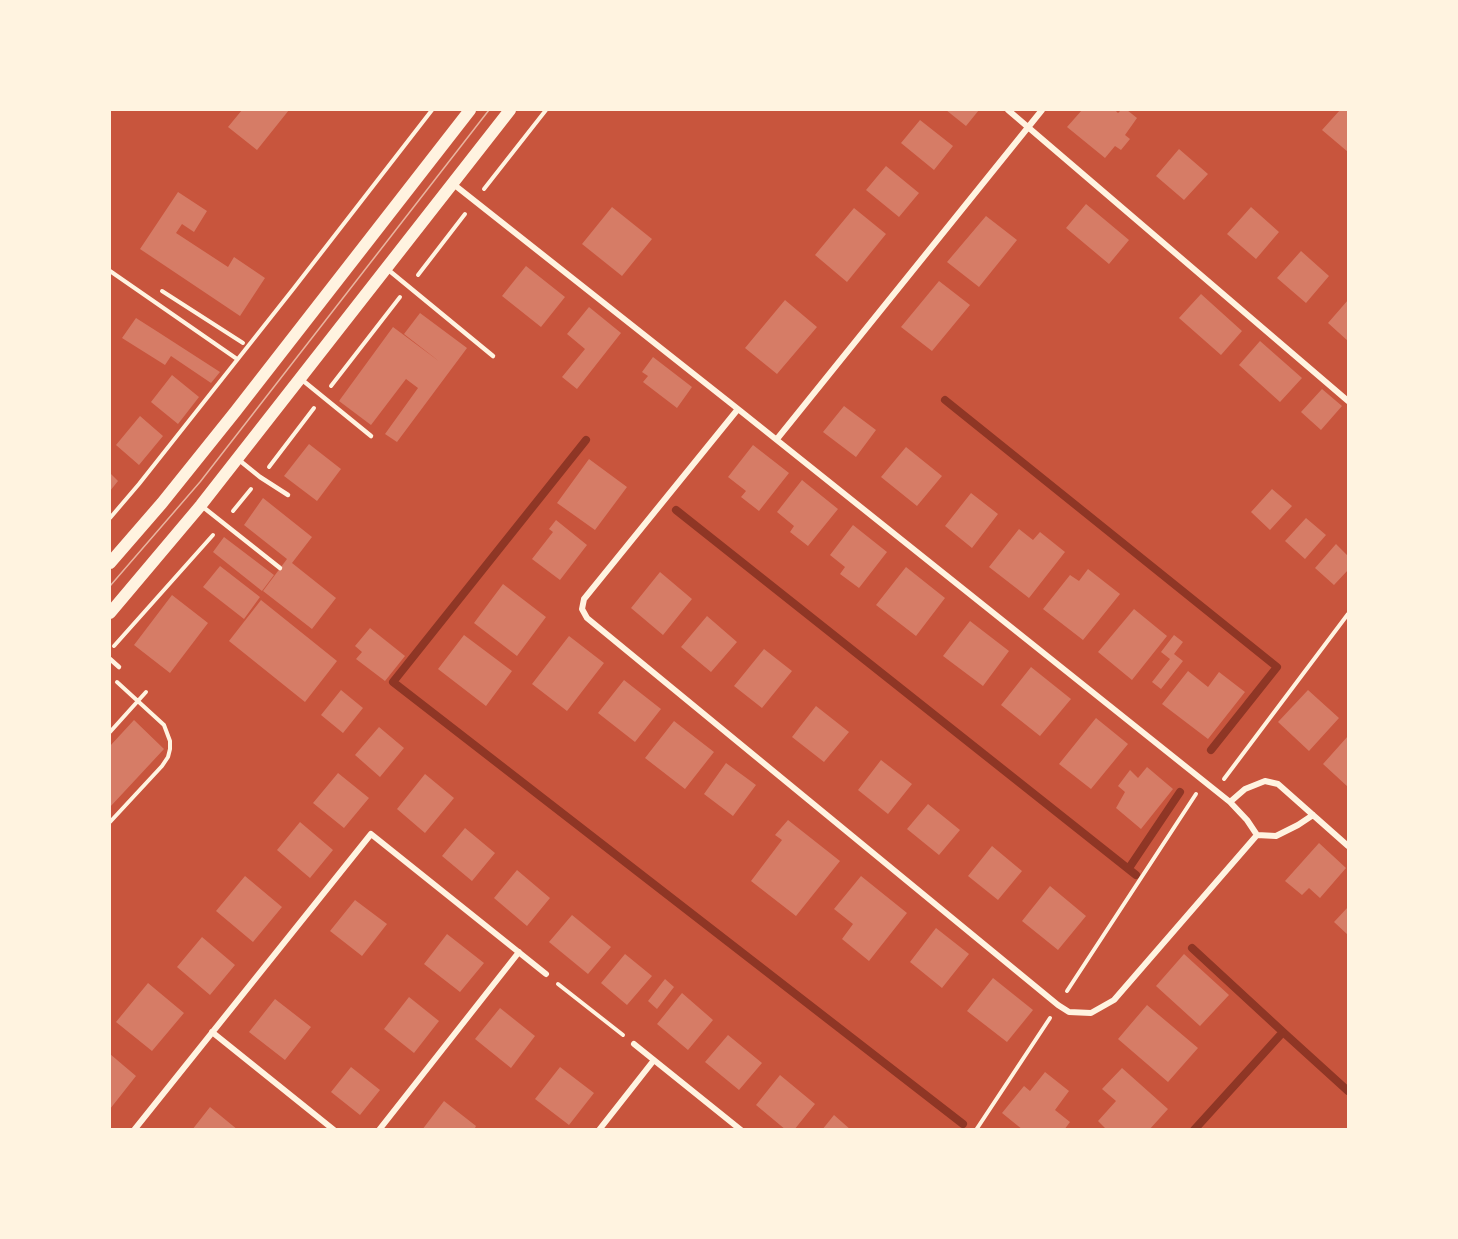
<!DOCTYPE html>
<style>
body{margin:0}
#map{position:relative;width:1458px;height:1239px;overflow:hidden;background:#c8553d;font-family:Raleway,sans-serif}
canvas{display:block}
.frame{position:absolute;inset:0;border:111px solid #fff3e0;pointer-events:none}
</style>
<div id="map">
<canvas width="1458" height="1239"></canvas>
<div class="frame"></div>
</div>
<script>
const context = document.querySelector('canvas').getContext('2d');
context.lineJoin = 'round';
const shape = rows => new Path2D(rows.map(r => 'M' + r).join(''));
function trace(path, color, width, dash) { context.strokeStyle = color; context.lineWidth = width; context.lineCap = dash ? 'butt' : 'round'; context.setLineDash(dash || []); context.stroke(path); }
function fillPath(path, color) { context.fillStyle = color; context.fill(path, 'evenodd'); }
trace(shape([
 [945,400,1277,667,1211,750],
 [586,440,393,682,963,1124],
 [676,510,1136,875],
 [1129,868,1180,792],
 [1192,948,1283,1032],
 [1194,1130,1283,1032,1348,1091]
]), '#8f3625', 8);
fillPath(shape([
 [242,110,289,110,257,150,228,127],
 [946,110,979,110,966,126],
 [1082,110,1115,110,1118,113,1121,110,1127,110,1137,118,1125,135,1130,139,1121,150,1115,146,1105,158,1067,127],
 [1340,110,1348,110,1348,152,1322,130],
 [920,120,953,146,934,170,901,143],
 [1179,149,1208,174,1184,200,1156,176],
 [886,166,919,193,899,217,866,190],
 [178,192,207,211,194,232,182,224,176,233,228,267,234,257,265,278,240,316,140,249],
 [1086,204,1129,240,1109,264,1066,228],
 [612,207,652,239,622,276,582,244],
 [1251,207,1279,232,1256,259,1227,234],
 [854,208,886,234,847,282,815,255],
 [986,216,1017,240,979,287,947,262],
 [1301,251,1329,276,1306,303,1277,278],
 [526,266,565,297,541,327,502,296],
 [939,281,970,305,932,351,901,327],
 [1201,294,1242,331,1221,355,1179,318],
 [785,300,817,327,777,374,745,348],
 [1348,300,1348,341,1328,323],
 [589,307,621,333,577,389,562,377,585,349,567,334],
 [420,313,467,348,397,442,385,434,418,388,406,379,371,425,339,401,393,327,440,362,404,334],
 [136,318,158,332,220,372,211,383,171,356,165,365,122,338],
 [1260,341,1302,378,1280,402,1239,365],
 [653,357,692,387,677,408,643,382,648,376,642,372],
 [172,375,199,397,178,424,151,402],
 [1322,389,1342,406,1321,430,1301,412],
 [844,406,876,430,856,457,823,432],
 [140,416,163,436,139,465,116,445],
 [309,444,341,469,317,501,284,476],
 [753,445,789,473,759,511,741,497,746,491,728,477],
 [906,447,942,476,917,506,881,477],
 [589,459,627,487,595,530,557,503],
 [110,473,118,481,110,491],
 [802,480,838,509,808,546,790,532,794,526,777,512],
 [1272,489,1292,506,1270,530,1251,512],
 [971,493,998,514,972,548,945,526],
 [263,498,312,537,292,563,336,598,312,629,263,591,287,559,244,525],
 [1306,518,1326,535,1305,559,1285,541],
 [556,520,587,545,560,580,532,559,553,532,549,529],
 [853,525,887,552,859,588,840,574,845,567,830,555],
 [1019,529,1033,540,1040,532,1065,552,1029,598,989,567],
 [224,537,274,575,262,591,213,552],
 [1336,544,1348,556,1348,570,1334,585,1315,568],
 [220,566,260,597,244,619,203,587],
 [906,567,945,598,916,636,876,605],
 [1088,569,1120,594,1083,640,1043,609,1070,575,1079,581],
 [660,572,692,599,663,635,631,608],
 [503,584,546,617,517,656,474,623],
 [172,595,208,623,170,673,134,645],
 [261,600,337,661,305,702,229,641],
 [1134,609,1167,636,1132,680,1098,652],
 [707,616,737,642,711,672,681,647],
 [970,621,1009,651,983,686,943,656],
 [370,628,405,656,385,681,356,659,362,652,355,646],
 [464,635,512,671,486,706,438,669],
 [1174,635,1183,642,1174,654,1183,661,1161,689,1152,682,1170,659,1161,652],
 [569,636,604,663,567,711,532,684],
 [764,649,792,671,762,708,734,686],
 [1031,667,1071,699,1040,736,1001,705],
 [1188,671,1208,687,1219,672,1245,692,1208,739,1162,704],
 [624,680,661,709,635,742,598,713],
 [341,690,363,708,343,733,321,715],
 [1308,690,1339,718,1309,751,1278,722],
 [816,706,849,732,824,762,792,737],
 [1096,718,1128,744,1091,789,1059,764],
 [134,720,164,749,110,807,110,746],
 [674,721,714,752,685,789,645,758],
 [379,727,404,748,380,777,355,755],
 [1348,736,1348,787,1323,764],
 [881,760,912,784,888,814,858,790],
 [726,763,756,785,733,816,704,794],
 [1147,767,1173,789,1141,829,1116,808,1125,792,1118,786,1130,770,1138,778],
 [338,773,369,798,344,828,313,803],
 [425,774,454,798,425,833,397,809],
 [928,804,960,830,939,855,907,829],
 [788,820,840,861,796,916,751,881,782,840,775,835],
 [300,822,333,850,310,878,277,850],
 [465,828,495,853,472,881,442,856],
 [1319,843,1346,868,1320,898,1309,888,1302,895,1285,881],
 [992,846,1022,871,998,900,968,876],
 [517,870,550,898,527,926,494,898],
 [245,876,282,907,253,942,216,911],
 [861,876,907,913,869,961,842,939,853,924,834,909],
 [1050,886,1086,916,1058,950,1022,921],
 [355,900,387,924,362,956,330,931],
 [1348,907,1348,935,1334,922],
 [572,915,611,947,588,974,549,942],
 [936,928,969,954,942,988,910,962],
 [447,934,484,963,460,992,424,964],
 [202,937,235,965,210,995,177,967],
 [625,954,652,976,627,1005,601,983],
 [1184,954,1229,995,1200,1026,1156,986],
 [993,978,1033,1010,1007,1042,967,1011],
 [665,979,674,987,657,1009,648,1001],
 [148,983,184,1013,152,1051,116,1022],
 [682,993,713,1020,688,1050,657,1024],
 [409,997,439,1021,414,1053,384,1029],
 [275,999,311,1027,285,1060,249,1032],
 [1147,1005,1198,1048,1168,1082,1118,1039],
 [500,1008,535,1036,511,1068,475,1039],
 [728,1035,762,1063,739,1090,705,1062],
 [110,1054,136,1076,110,1109],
 [351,1067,380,1090,360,1115,331,1092],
 [560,1067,594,1093,569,1125,535,1099],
 [1122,1068,1168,1109,1149,1130,1107,1130,1098,1121,1116,1101,1102,1089],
 [1045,1072,1069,1091,1055,1110,1070,1122,1064,1130,1023,1130,1002,1113,1024,1086,1030,1091],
 [780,1075,815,1104,794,1130,786,1130,756,1105],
 [444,1101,476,1126,474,1130,422,1130],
 [210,1107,238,1130,192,1130],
 [834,1115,851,1130,822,1130]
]), '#d67c66');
trace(shape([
 [484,189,546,110],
 [110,271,237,359],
 [418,275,465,214],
 [162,291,243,343],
 [331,386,400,297],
 [269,467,314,408],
 [233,511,251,489],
 [110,518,139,484,294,288,432,110],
 [114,646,213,535],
 [110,732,146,692],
 [1224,779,1348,614],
 [110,822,162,766,168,757,170,749,170,741,164,725,117,682],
 [558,984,623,1035],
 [1067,991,1196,794],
 [976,1130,1050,1018]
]), '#fff3e0', 4);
trace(shape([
 [386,268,493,356],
 [301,379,371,436],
 [239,460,260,477,288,495],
 [203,507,280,568],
 [110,659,119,667]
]), '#fff3e0', 4.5);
trace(shape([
 [1008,110,1348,401],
 [452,183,738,409,584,599,582,609,587,618,1058,1005,1069,1012,1091,1013,1114,1000,1257,835],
 [738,409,1230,802],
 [777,439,1042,110],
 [1313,815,1298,825,1276,836,1257,835,1247,820,1230,802,1245,789,1265,781,1278,784,1348,846],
 [212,1032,334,1130],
 [634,1044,741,1130],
 [134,1130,371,834,546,974],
 [379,1130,519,952],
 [599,1130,654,1060]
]), '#fff3e0', 6);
trace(shape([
 [110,563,162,503,235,412,470,110],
 [110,613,201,505,510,110]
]), '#fff3e0', 12);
trace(shape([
 [110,586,200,482,489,110]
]), '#e9b49f', 1.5);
</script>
